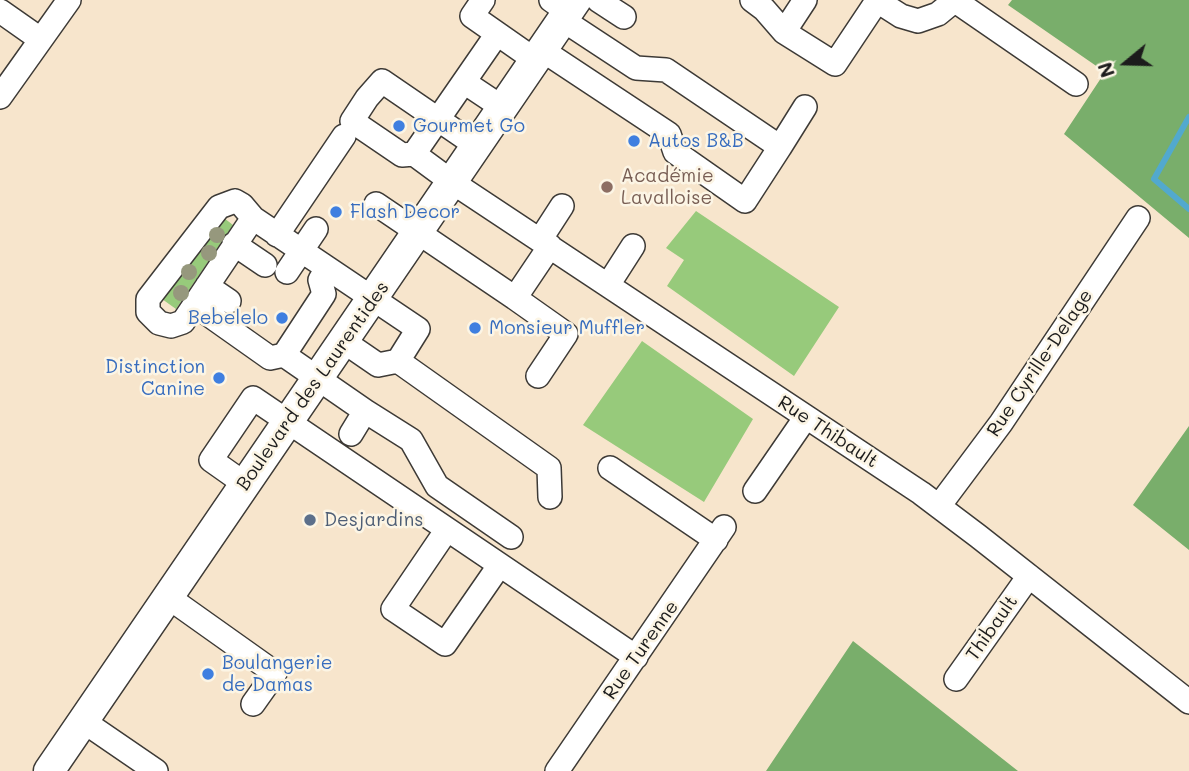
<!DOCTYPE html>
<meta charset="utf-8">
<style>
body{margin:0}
#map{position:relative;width:1189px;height:771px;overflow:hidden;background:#f7e5cc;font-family:Mali,sans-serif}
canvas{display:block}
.north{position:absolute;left:1091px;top:28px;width:70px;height:70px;-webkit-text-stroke:5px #fcf5e5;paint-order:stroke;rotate:251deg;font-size:19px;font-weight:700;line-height:28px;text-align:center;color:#1c1c1c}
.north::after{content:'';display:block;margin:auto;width:24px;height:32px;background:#1c1c1c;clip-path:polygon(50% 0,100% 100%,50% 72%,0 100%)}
</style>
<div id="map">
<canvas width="1189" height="771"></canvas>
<div class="north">N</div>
</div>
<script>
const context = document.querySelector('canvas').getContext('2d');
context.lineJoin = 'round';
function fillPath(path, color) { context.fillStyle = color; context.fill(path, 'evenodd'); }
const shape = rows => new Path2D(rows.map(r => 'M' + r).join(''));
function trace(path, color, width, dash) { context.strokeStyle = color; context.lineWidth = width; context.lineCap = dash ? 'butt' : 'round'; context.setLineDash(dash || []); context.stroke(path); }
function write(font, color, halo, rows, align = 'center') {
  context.font = font + ' Mali,sans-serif'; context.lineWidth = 5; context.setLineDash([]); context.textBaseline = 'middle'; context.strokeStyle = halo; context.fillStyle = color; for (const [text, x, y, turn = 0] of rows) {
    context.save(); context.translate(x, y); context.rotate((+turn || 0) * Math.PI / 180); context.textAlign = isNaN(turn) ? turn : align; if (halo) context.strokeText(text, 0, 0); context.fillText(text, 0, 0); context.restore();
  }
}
fillPath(shape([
 [696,211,839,307,794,376,667,286,684,260,666,248],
 [224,218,233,225,176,309,162,299],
 [642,341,753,419,704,502,583,425]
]), '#97ca7b');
fillPath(shape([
 [1012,0,1189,0,1189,238,1064,134,1105,72,1008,5],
 [1189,426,1189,550,1133,505],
 [853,641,1018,771,766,771]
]), '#79ae6b');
trace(shape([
 [1189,117,1154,179,1189,209]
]), '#52a9ce', 6);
const minor = shape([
 [483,0,472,16,535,60],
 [551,0,568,12],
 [598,0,624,17],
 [752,0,764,9,784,32,835,64,877,1],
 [876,0,901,16,918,21,938,14,955,0],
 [954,0,1076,84],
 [0,11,40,39],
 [784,32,805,0],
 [497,34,414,154,452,182,921,493,978,536,1189,702],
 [542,50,669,134,675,152,745,201,780,147,666,70,636,68,563,20],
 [464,82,503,108],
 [0,97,69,0],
 [780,147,805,107],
 [414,154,402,155,352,121,367,98,382,81,477,146],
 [235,201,242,205,253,218,183,322,171,326,159,323,148,312,148,299,219,207,235,201],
 [376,204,515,298,550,246],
 [253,218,418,329,398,361,378,365,343,341],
 [277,235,344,136],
 [540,240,562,206],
 [234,244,265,265],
 [327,268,320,280,324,294,284,355,365,411,351,434],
 [287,272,316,229],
 [608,285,633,246],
 [207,286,229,301],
 [515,298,566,334,538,376],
 [195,305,270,358,284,355],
 [398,361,549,468,550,497],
 [365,411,411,440,437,486,511,537],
 [610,468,716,540],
 [245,484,211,460,253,398,636,657],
 [755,491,806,417],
 [939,506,1001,423,1138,218],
 [446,531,393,609,445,644,499,566],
 [168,597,275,673,253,704],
 [956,679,1029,576],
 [83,721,156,771],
 [557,771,724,527]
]);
const major = shape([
 [49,771,576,0]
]);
trace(minor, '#3d3a36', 26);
trace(major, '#3d3a36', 33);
trace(minor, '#fff', 23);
trace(major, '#fff', 30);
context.fillStyle = '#96987d';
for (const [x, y] of [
 [217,235],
 [209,253],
 [189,272],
 [181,293]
]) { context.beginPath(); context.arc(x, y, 8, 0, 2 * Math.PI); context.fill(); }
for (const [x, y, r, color] of [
 [399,126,7,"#3f7fe0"],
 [634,141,7,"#3f7fe0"],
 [607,187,7,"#8d6e63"],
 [336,212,7,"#3f7fe0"],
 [282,318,7,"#3f7fe0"],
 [475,328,7,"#3f7fe0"],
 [219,378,7,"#3f7fe0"],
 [310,520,7,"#5c6f8a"],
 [208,674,7,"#3f7fe0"]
]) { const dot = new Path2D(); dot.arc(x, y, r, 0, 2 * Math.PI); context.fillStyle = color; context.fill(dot); trace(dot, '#fcf5e5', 2.5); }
write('19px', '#366cbe', '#fcf5e5', [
 ["Gourmet Go",413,126],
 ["Autos B&B",648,141],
 ["Flash Decor",350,212],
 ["Bebelelo",268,318,"right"],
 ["Monsieur Muffler",489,328],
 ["Distinction",205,367,"right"],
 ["Canine",205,389,"right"],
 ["Boulangerie",222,663],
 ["de Damas",222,685]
], 'left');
write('19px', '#785e54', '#fcf5e5', [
 ["Académie",621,176],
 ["Lavalloise",621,198]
], 'left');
write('19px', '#1c1c1c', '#fcf5e5', [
 ["Rue Cyrille-Delage",1040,363,-56],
 ["Boulevard des Laurentides",313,386,-55],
 ["Rue Thibault",828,432,33],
 ["Thibault",992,628,-55],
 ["Rue Turenne",641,650,-55]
]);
write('19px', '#4e5e75', '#fcf5e5', [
 ["Desjardins",324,520]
], 'left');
</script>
